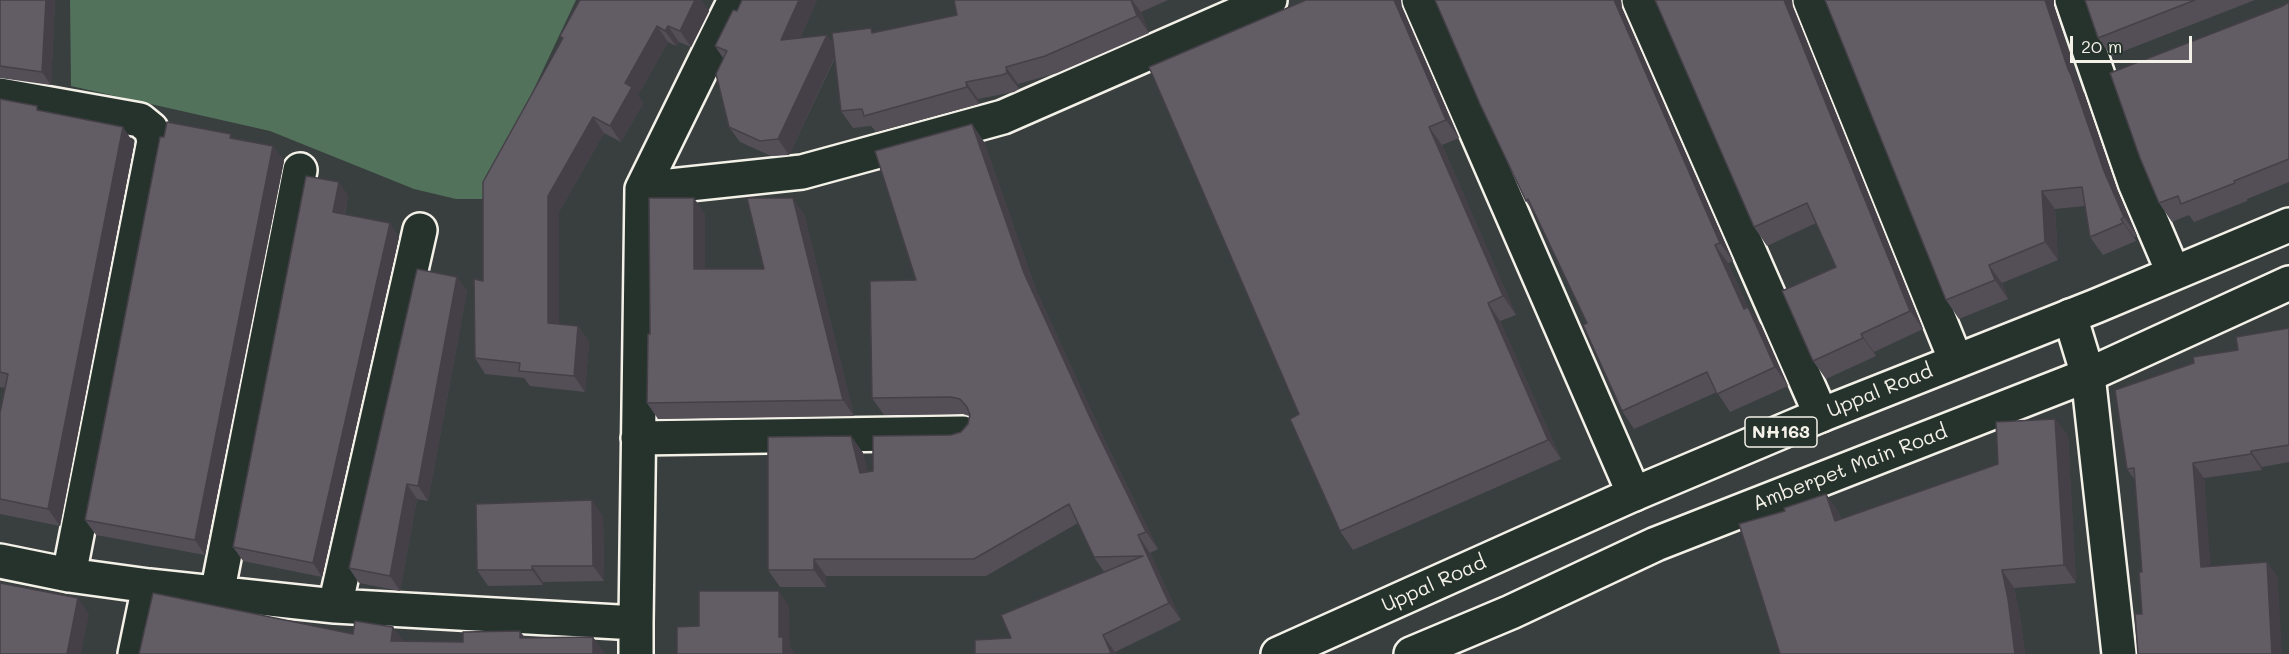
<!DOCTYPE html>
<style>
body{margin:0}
#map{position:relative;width:2289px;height:654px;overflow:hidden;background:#383f3e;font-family:Mali,sans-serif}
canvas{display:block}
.scale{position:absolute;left:2070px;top:36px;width:122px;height:27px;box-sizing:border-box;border:3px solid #f4f1e8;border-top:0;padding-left:8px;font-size:18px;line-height:21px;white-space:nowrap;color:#f4f1e8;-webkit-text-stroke:4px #26332d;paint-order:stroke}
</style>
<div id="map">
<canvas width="2289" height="654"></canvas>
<div class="scale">20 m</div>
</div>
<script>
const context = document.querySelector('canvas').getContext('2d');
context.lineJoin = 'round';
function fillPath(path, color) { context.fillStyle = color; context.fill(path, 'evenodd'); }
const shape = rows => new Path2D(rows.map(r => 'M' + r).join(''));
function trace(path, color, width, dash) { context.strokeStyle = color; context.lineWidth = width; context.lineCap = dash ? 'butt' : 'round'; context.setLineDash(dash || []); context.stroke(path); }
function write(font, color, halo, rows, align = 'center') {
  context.font = font + ' Mali,sans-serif'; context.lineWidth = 4.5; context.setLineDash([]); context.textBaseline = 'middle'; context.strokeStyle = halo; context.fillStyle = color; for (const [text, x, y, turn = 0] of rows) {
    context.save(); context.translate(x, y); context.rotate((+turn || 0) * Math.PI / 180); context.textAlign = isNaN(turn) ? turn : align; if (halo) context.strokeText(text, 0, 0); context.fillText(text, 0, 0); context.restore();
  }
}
fillPath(shape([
 [70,0,576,0,482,199,456,199,414,189,270,131,71,86]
]), '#52725b');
const minor = shape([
 [1419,0,1634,494],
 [1639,0,1821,415],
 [1810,0,1956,361],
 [2072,0,2135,183,2173,272],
 [0,95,140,120,151,129,154,141,69,575],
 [642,189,802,172,1003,117,1270,0],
 [2070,316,2088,375,2119,654],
 [638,438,963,433],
 [0,561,69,575,149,586,335,606,636,623,636,654],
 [217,594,300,170],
 [335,606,420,230],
 [636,623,642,189,735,0],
 [135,654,149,586]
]);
const highway = shape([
 [1278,654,1634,494,1821,415,2096,306,2289,225],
 [1411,654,1511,612,1656,544,2088,375,2289,283]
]);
trace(minor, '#f4f1e8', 38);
trace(highway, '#f4f1e8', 38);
trace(minor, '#26332d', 33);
trace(highway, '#26332d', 33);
fillPath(shape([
 [0,0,55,0,51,85,0,78],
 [817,0,800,38,833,43,874,33,957,15,954,0,1168,0,1141,12,1149,33,1057,73,1018,84,1019,89,1014,92,978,99,979,104,876,132,871,126,853,128,841,111,835,58,789,155,771,156,740,142,729,127,723,58,715,46,737,11],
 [1435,0,1621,0,1622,8,1733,261,1728,263,1748,307,1761,325,1788,386,1730,412,1717,392,1634,429,1622,411,1587,323,1536,216,1526,201],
 [1825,0,2054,0,2054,6,2080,87,2084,93,2117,189,2137,236,2134,237,2136,241,2103,255,2090,237,2085,206,2055,209,2058,260,2002,283,2008,299,1959,319,1946,300],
 [2085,0,2255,0,2111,56,2098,38],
 [2289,2,2289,182,2247,199,2247,201,2194,222,2189,215,2172,222,2159,203,2283,6],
 [1402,7,1459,138,1442,145,1516,315,1500,321,1561,459,1353,550,1340,531,1299,414],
 [1793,7,1923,329,1874,352,1876,356,1826,379,1813,361,1836,267,1816,223,1767,246,1754,227],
 [709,11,691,47,679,42,676,46,668,42,638,95,643,103,621,142,604,133,559,212,559,324,578,326,589,342,585,392,530,386,524,378,485,374,475,358,483,281,562,39,560,36],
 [0,99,40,111,123,127,134,144,60,526,0,514,0,413,5,388,0,387],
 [972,124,984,142,1036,290,1106,443,1158,549,1150,553,1181,620,1115,652,1116,654,975,654,1011,638,1104,572,1094,557,1078,523,986,576,826,576,826,587,780,587,768,570,851,436,863,453,867,472,873,471,951,435,961,432,968,424,969,416,963,414,884,415,872,398],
 [164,137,233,138,273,146,284,161,205,555,96,535,85,520],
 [348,195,345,214,399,237,322,577,243,561,233,547],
 [705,214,705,269,764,269,804,214,854,416,658,419,647,403,650,334],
 [457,277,467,291,428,501,417,499,400,591,359,583,349,568],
 [2289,328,2289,462,2262,467,2262,470,2204,478,2210,567,2267,562,2278,578,2142,614,2142,572,2135,480,2127,469,2238,350],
 [2055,419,2068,436,2076,583,2014,588,2020,617,2025,654,1780,654,1785,511,1826,494,1838,512,1841,519,1998,464],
 [603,516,604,581,543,582,543,585,488,586,477,570]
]), '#544f57');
fillPath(shape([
 [46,0,55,0,51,85,42,72],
 [695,0,701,0,709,11,691,47,680,31],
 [799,0,817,0,792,56,781,40],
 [1131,0,1132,0,1141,12,1149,33,1137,16],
 [1394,0,1401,0,1402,7,1459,138,1446,120],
 [1614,0,1621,0,1622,8,1733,261,1720,243],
 [1784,0,1792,0,1793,7,1923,329,1910,311],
 [2045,0,2054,0,2054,6,2080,87,2084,93,2117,189,2137,236,2124,217,2104,171,2068,69],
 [657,26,668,42,638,95,643,103,621,142,610,126,625,83],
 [668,26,679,42,676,46,665,31],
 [827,35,838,50,789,155,778,139],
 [1006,67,1018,84,1019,89,1007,73],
 [966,82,978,99,979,104,967,87],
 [593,117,604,133,559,212,559,339,548,323,548,196],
 [972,124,984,142,1036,290,1106,443,1158,549,1146,532,1094,426,1024,273],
 [123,127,134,144,60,526,48,509],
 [1429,127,1442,145,1516,315,1503,296],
 [273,146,284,161,205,555,195,540],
 [339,182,348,195,342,226,333,212],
 [2042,191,2055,209,2058,260,2045,242],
 [694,198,705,214,705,285,694,269],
 [793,198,804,214,854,416,843,400],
 [2121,219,2134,237,2136,241,2123,223],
 [390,223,399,237,322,577,313,563],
 [1715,245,1728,263,1754,320,1748,307,1761,325,1788,386,1775,367,1744,309],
 [1989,265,2002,283,2008,299,1995,280],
 [457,277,467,291,428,501,418,486],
 [1488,303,1500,321,1561,459,1548,440],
 [578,326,589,342,585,392,574,376],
 [1861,334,1874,352,1876,356,1863,338],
 [2055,419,2068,436,2076,583,2064,565],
 [851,436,863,453,872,490,860,473],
 [2251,451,2262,467,2262,470,2251,454],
 [2193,463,2204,478,2212,583,2201,567],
 [407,484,417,499,400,591,390,576],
 [1826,494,1838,512,1847,539,1835,521],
 [592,500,603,516,604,581,593,566],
 [1138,535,1150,553,1181,620,1169,603],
 [814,559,826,576,826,587,814,570],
 [2267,562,2278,578,2282,654,2272,654],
 [532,566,543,582,543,585,532,570],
 [2002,570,2014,588,2020,617,2025,654,2015,654],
 [779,591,789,606,790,647,794,652,794,654,783,654,779,637],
 [78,598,89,614,81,654,67,654],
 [393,627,404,642,391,641],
 [520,631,531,646,520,638],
 [1103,635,1115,652,1116,654,1112,654,1111,653],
 [593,637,604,652,604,654,593,654]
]), '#454047');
const building = shape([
 [0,0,46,0,42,72,0,66,0,0],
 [580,0,695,0,680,31,668,26,665,31,657,26,625,83,632,87,610,126,593,117,548,196,548,323,578,326,574,376,519,371,520,363,475,358,474,279,483,281,483,182,563,38,560,36,580,0],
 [742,0,799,0,781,40,827,35,778,139,760,141,729,127,716,74,727,51,715,46,733,10,737,11,742,0],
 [954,0,1131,0,1137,16,1045,56,1006,67,1007,73,1002,75,966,82,967,87,864,116,862,109,841,111,832,33,871,28,872,33,957,15,954,0],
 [1306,0,1394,0,1446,120,1429,127,1503,296,1488,303,1548,440,1340,531,1290,419,1299,414,1149,67,1306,0],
 [1435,0,1614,0,1720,243,1715,245,1744,309,1748,307,1775,367,1717,394,1707,372,1622,411,1583,325,1587,323,1528,199,1526,201,1480,104,1435,0],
 [1655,0,1784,0,1910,311,1861,334,1863,338,1813,361,1782,291,1836,267,1807,203,1754,227,1655,0],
 [1825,0,2045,0,2068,69,2071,75,2104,171,2124,217,2121,219,2123,223,2090,237,2082,187,2042,191,2045,242,1989,265,1995,280,1946,300,1825,0],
 [2085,0,2195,0,2098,38,2085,0],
 [2289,2,2289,159,2234,181,2235,183,2181,204,2178,196,2159,203,2140,158,2110,73,2283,6,2289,2],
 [0,99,37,106,37,110,123,127,48,509,0,499,0,413,8,374,0,372,0,99],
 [167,122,231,134,230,138,273,146,195,540,85,520,160,137,164,137,167,122],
 [972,124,1024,273,1094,426,1146,532,1138,535,1169,603,1103,635,1111,653,1108,654,975,654,975,640,1011,638,1001,615,1143,556,1094,557,1069,504,974,559,814,559,814,570,768,570,768,437,851,436,860,473,873,471,873,436,951,435,961,432,968,424,970,415,967,407,960,399,951,397,872,398,870,281,916,280,875,151,972,124],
 [306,176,339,182,333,212,390,223,313,563,233,547,306,176],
 [649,198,694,198,694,269,764,269,747,198,793,198,843,400,647,403,648,334,650,334,649,198],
 [417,269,457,277,418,486,407,484,390,576,349,568,417,269],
 [2289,328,2289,445,2251,451,2251,454,2193,463,2201,567,2267,562,2272,654,2138,654,2135,614,2142,614,2139,572,2142,572,2134,468,2127,469,2115,390,2194,363,2193,357,2238,350,2236,337,2289,328],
 [2055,419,2064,565,2002,570,2008,599,2015,654,1780,654,1739,524,1785,511,1784,508,1826,494,1835,521,1998,464,1996,422,2055,419],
 [592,500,593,566,532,566,532,570,477,570,476,504,592,500],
 [0,583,78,598,67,654,0,654,0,583],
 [699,591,779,591,779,637,783,637,783,654,677,654,677,627,699,626,699,591],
 [153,593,353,634,355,621,393,627,391,641,463,642,463,632,520,631,520,638,593,637,593,654,139,654,153,593]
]);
fillPath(building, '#625c65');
trace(building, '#454047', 1.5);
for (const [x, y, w] of [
 [1781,432,72]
]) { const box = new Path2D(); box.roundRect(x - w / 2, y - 15, w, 30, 4.5); context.fillStyle = '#26332d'; context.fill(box); trace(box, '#f4f1e8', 1.5); }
write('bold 18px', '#f4f1e8', null, [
 ["NH163",1781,432]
]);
write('20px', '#f4f1e8', '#26332d', [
 ["Uppal Road",1880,391,-22],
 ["Amberpet Main Road",1850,468,-21],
 ["Uppal Road",1434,584,-24]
]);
</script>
